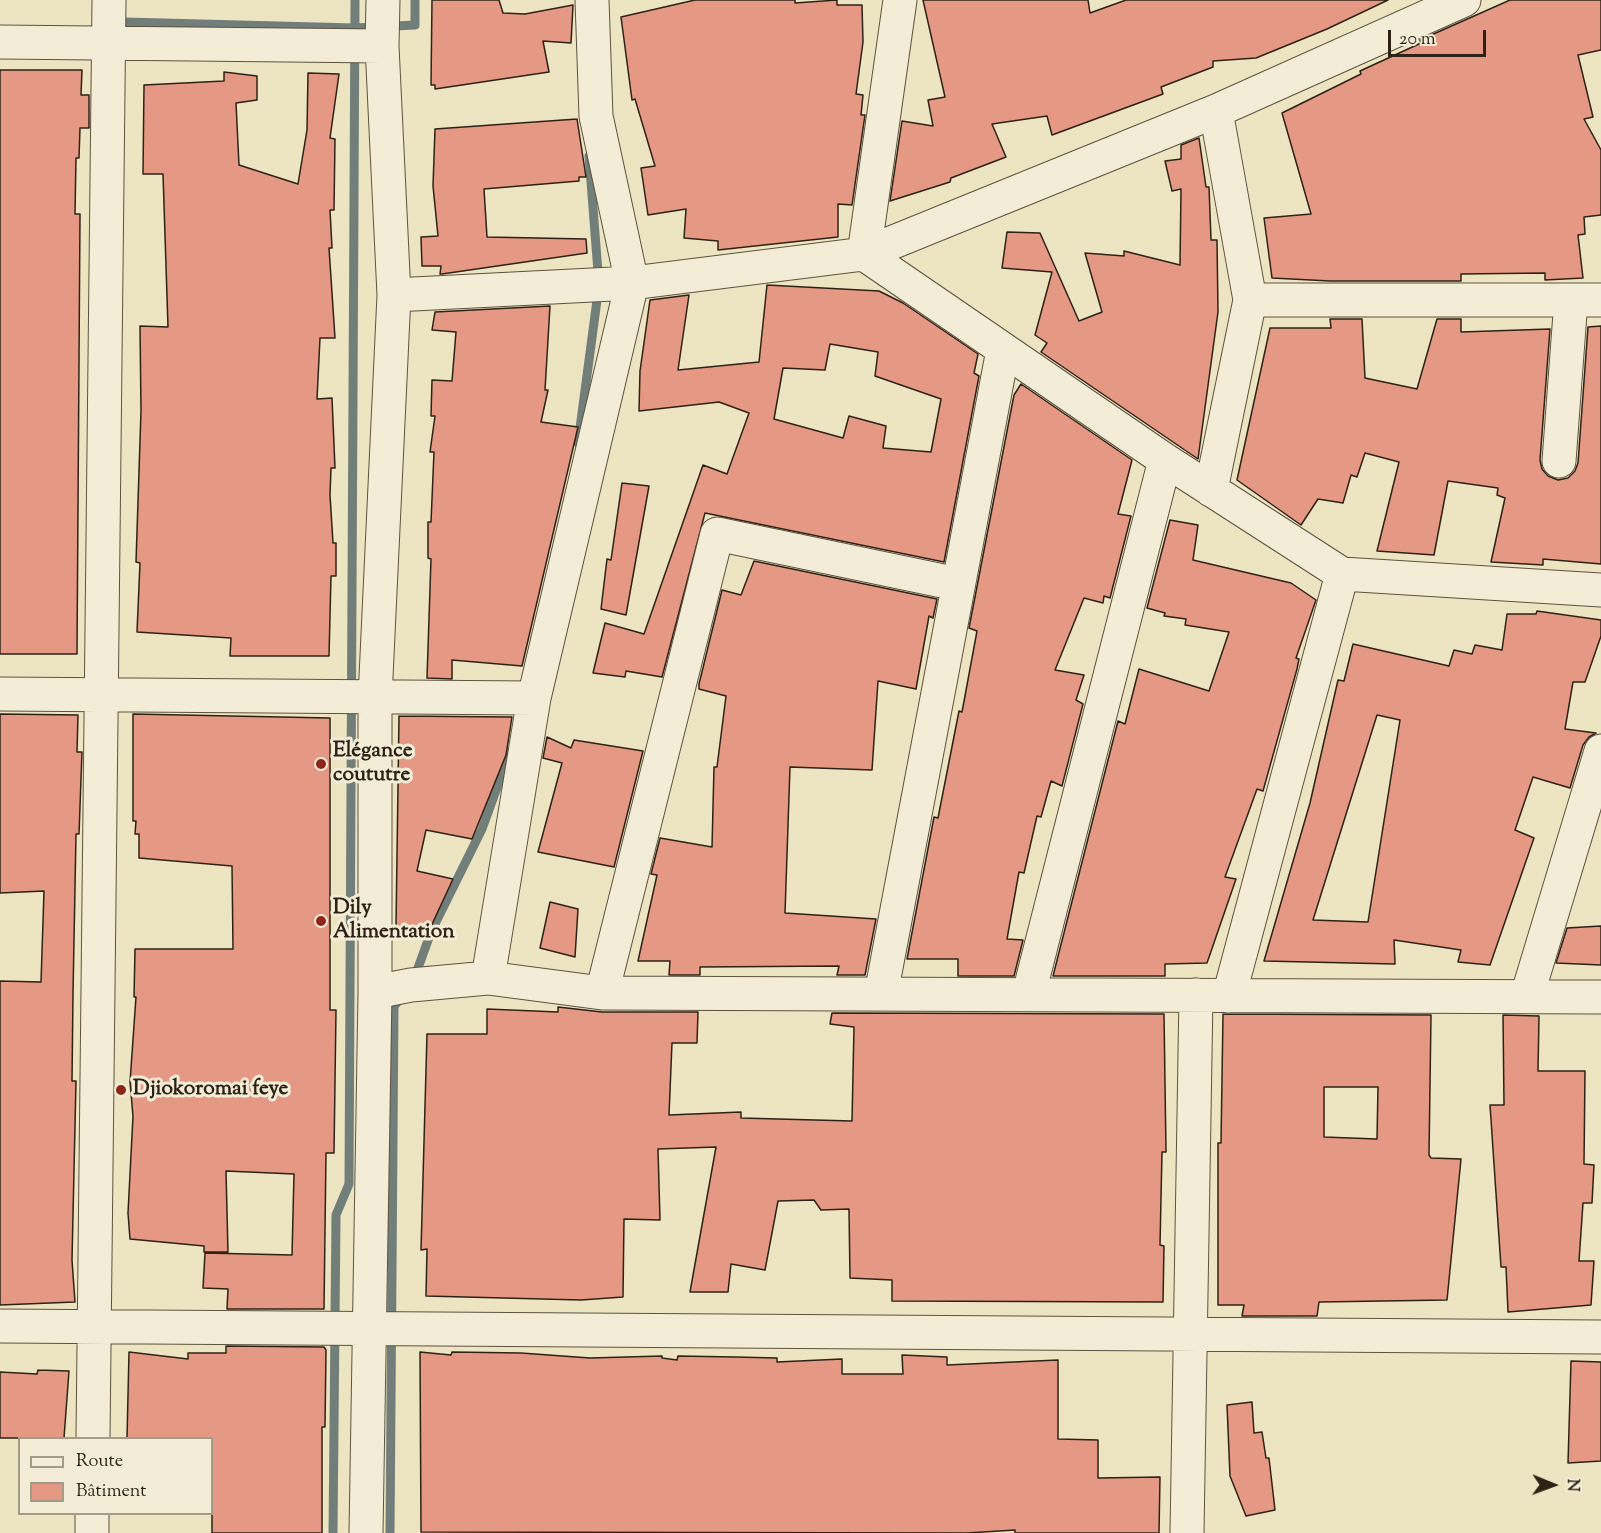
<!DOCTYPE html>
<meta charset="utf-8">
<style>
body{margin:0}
#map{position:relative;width:1601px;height:1533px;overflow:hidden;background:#ede4c2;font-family:"Sorts Mill Goudy",serif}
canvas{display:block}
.legend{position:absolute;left:18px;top:1437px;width:195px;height:78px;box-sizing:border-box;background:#f3edd7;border:2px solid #a49c89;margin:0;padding:8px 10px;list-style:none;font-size:18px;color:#2e2215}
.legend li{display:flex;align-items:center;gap:12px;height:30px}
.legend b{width:30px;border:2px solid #a49c89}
.north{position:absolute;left:1523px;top:1455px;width:60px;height:60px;-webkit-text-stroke:4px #f3edd7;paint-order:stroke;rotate:91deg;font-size:16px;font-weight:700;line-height:24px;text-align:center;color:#2e2215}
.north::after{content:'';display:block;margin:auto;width:21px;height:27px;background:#2e2215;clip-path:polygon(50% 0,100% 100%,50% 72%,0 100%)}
.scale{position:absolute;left:1388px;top:30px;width:98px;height:27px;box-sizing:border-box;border:3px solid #2e2215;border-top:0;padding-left:8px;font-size:18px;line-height:21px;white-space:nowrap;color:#2e2215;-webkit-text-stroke:4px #f3edd7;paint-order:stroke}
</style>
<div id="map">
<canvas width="1601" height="1533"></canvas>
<ul class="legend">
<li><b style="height:8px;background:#f3edd7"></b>Route</li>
<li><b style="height:16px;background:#e59884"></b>Bâtiment</li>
</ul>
<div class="north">N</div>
<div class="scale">20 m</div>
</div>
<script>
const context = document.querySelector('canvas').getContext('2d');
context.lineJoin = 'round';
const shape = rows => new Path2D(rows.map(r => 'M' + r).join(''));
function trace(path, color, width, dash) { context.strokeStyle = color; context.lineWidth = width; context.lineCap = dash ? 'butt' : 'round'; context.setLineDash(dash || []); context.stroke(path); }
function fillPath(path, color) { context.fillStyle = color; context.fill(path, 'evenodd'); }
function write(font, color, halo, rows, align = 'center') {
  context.font = font + ' "Sorts Mill Goudy",serif'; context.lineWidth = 6; context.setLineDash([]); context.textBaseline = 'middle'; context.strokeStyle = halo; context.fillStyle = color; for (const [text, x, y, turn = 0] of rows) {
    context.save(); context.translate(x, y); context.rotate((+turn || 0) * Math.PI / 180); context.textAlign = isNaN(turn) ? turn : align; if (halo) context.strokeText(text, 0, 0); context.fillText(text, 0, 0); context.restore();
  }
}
trace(shape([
 [125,22,355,28,415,25,415,0],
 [578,443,599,285,589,156],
 [414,979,431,932,482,829,510,752],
 [333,1533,336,1215,349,1184,355,0],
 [390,1533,394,1006,403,996]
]), '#717e7a', 9);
const building = shape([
 [432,0,499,0,503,13,525,14,573,5,571,43,543,41,549,72,435,89,435,85,431,85,432,0],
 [695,0,795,0,795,3,837,0,837,5,862,5,863,42,856,94,863,95,861,115,865,115,852,205,838,204,838,237,718,250,718,241,684,238,686,209,648,215,641,168,655,166,635,99,632,100,621,17,695,0],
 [923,0,1088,0,1090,13,1126,0,1388,0,1327,29,1256,58,1213,61,1213,67,1161,87,1163,94,1052,135,1047,116,992,124,1006,157,951,178,950,182,890,201,902,121,933,126,928,100,945,97,923,0],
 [1510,0,1601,0,1601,50,1578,55,1593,117,1584,119,1601,150,1601,215,1584,217,1585,234,1578,235,1583,278,1545,280,1545,273,1461,274,1461,281,1330,281,1272,278,1264,218,1311,214,1282,113,1361,74,1360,71,1421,43,1420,40,1510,0],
 [0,70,82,70,81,95,89,95,89,128,80,128,79,158,76,158,75,214,80,214,77,654,0,654,0,70],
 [224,72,257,76,257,100,236,103,239,165,298,184,307,130,308,73,339,74,330,138,335,139,334,210,330,210,332,248,329,248,335,338,320,338,317,399,332,398,335,468,331,468,330,495,333,543,336,543,336,576,331,576,329,656,230,656,231,638,137,632,140,563,136,562,141,411,140,326,168,327,163,174,143,174,144,85,224,81,224,72],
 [577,119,586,177,579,177,579,181,484,189,487,237,586,239,587,253,442,274,440,274,441,266,422,266,421,237,438,236,433,186,435,129,577,119],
 [1199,138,1206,187,1209,187,1211,240,1217,240,1218,312,1198,459,1041,352,1047,343,1035,335,1052,272,1002,268,1007,232,1040,233,1079,321,1102,312,1085,253,1124,256,1124,251,1180,265,1181,189,1172,191,1165,161,1181,159,1181,145,1199,138],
 [767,285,879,291,903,303,978,354,974,373,979,376,944,562,705,513,662,677,626,671,625,677,593,673,605,623,644,634,703,465,727,474,749,413,719,402,639,411,640,371,650,300,689,295,678,370,759,362,767,285],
 [830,344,878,352,875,376,941,399,931,452,883,448,886,426,849,416,843,438,774,419,783,368,825,370,830,344],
 [550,306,545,390,548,390,541,422,578,427,522,666,452,660,452,679,427,678,431,559,428,558,428,522,431,522,434,452,430,452,435,416,431,416,432,380,452,381,456,332,432,330,435,312,550,306],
 [1330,319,1362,319,1365,378,1417,389,1437,319,1461,319,1461,332,1550,329,1540,460,1542,469,1548,476,1558,480,1568,478,1575,471,1578,463,1588,327,1601,326,1601,564,1543,559,1543,565,1491,562,1505,498,1497,495,1498,488,1448,481,1434,555,1377,551,1399,462,1365,453,1357,477,1351,475,1343,503,1318,499,1301,525,1237,480,1270,328,1331,328,1330,319],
 [1021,384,1132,460,1118,514,1131,516,1110,598,1104,596,1103,603,1084,598,1055,670,1084,675,1076,700,1083,704,1062,786,1051,781,1041,817,1037,816,1024,873,1019,872,1007,939,1023,940,1014,976,958,976,958,959,907,959,934,817,938,818,959,711,962,712,977,631,969,628,1014,395,1021,384],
 [622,483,649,486,626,615,601,609,607,559,611,560,622,483],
 [1170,520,1198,525,1193,560,1291,583,1316,600,1296,658,1299,659,1297,669,1263,791,1257,789,1225,877,1236,879,1207,963,1165,964,1165,976,1053,976,1118,721,1125,724,1139,669,1209,691,1229,632,1185,625,1186,619,1164,616,1165,613,1147,608,1170,520],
 [754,561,937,599,933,618,929,616,916,689,878,681,872,770,790,767,785,913,876,919,865,975,837,975,839,966,700,967,700,975,669,975,670,961,638,961,657,875,651,874,660,838,712,847,714,767,717,767,726,696,699,689,699,684,722,590,741,595,754,561],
 [1537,611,1601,620,1601,636,1585,682,1573,682,1565,729,1596,733,1589,737,1583,745,1570,788,1533,777,1515,830,1534,838,1490,965,1458,962,1461,950,1394,940,1395,964,1264,961,1310,803,1338,680,1344,681,1353,644,1449,666,1454,650,1472,654,1475,645,1502,650,1507,614,1536,614,1537,611],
 [1377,715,1400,720,1368,922,1313,920,1377,715],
 [0,714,78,715,77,752,82,752,79,834,76,834,73,994,72,1081,76,1081,72,1260,75,1302,0,1305,0,981,41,982,44,891,0,893,0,714],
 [133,714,330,718,330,1010,336,1010,334,1153,326,1153,324,1309,227,1309,228,1289,203,1288,205,1253,292,1255,294,1174,226,1171,228,1252,204,1252,204,1246,130,1239,128,1213,133,1116,130,1082,136,997,134,997,135,949,233,949,232,866,139,858,139,834,135,834,136,821,133,821,133,714],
 [399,716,512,717,506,755,472,839,426,830,417,871,453,879,427,935,396,926,399,716],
 [547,737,571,748,574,740,643,751,614,867,538,852,562,763,543,758,547,737],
 [550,902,578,909,575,957,540,948,550,902],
 [1601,926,1601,965,1556,963,1567,928,1601,926],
 [558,1007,602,1012,698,1012,697,1043,672,1043,669,1115,741,1112,741,1118,852,1121,854,1027,830,1024,832,1013,1164,1014,1166,1152,1162,1152,1160,1245,1164,1246,1163,1302,892,1301,892,1280,850,1278,849,1209,821,1210,814,1200,778,1201,765,1270,731,1264,728,1292,690,1292,716,1147,658,1149,660,1220,624,1219,623,1297,581,1300,426,1296,427,1249,421,1250,427,1034,487,1034,487,1009,558,1012,558,1007],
 [1223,1014,1431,1015,1429,1155,1431,1158,1461,1159,1447,1300,1319,1302,1317,1316,1242,1316,1244,1305,1218,1305,1218,1143,1221,1143,1223,1014],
 [1324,1087,1378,1087,1377,1139,1324,1137,1324,1087],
 [1503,1015,1539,1016,1538,1071,1585,1071,1584,1164,1594,1165,1592,1203,1583,1203,1579,1261,1594,1261,1591,1305,1508,1312,1506,1267,1501,1267,1490,1105,1504,1105,1503,1015],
 [226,1346,324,1347,326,1350,325,1427,322,1427,322,1533,212,1533,212,1438,127,1438,129,1352,188,1359,188,1353,226,1353,226,1346],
 [420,1352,451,1355,452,1352,521,1353,590,1358,662,1356,662,1358,677,1360,678,1356,735,1357,777,1358,777,1362,842,1359,842,1374,903,1374,902,1355,947,1357,947,1365,1058,1360,1058,1439,1098,1440,1098,1478,1160,1477,1159,1533,1015,1533,1015,1530,967,1533,421,1532,420,1352],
 [1571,1361,1601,1362,1601,1461,1568,1463,1571,1361],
 [38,1370,69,1371,64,1438,0,1438,0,1372,37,1374,38,1370],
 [1252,1402,1254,1433,1262,1432,1266,1458,1269,1458,1275,1510,1246,1516,1230,1476,1227,1405,1252,1402]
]);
fillPath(building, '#e59884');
trace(building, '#2e2215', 1.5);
const street = shape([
 [900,0,864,254,1165,460,1342,574,1601,590],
 [0,42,382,46],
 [394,295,632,283,864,254,1216,111,1464,0],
 [1250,300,1601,300],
 [1559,461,1571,300],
 [1211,490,1250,300,1216,111],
 [0,694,534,698],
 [488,978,534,698,632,283,596,116,592,0],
 [375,992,411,985,488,978,602,993,1601,997],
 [602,993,717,534,957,584],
 [1029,993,1165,460],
 [881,994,1003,350],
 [1229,996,1342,574],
 [1527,996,1601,751],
 [0,1326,1601,1337],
 [93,1438,109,0],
 [92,1533,92,1514],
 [366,1533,375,992,375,698,394,295,382,46,383,0],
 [1187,1533,1196,995]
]);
trace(street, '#5e5240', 35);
trace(street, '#f3edd7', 33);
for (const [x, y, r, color] of [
 [321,764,6,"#8f2418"],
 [321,921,6,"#8f2418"],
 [121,1090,6,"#8f2418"]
]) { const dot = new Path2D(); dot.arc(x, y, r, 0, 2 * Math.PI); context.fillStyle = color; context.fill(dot); trace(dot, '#f3edd7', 2); }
write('bold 21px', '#2e2215', '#f3edd7', [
 ["Elégance",333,752],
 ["coututre",333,776],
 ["Dily",333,909],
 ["Alimentation",333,933],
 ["Djiokoromai feye",133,1090]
], 'left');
</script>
